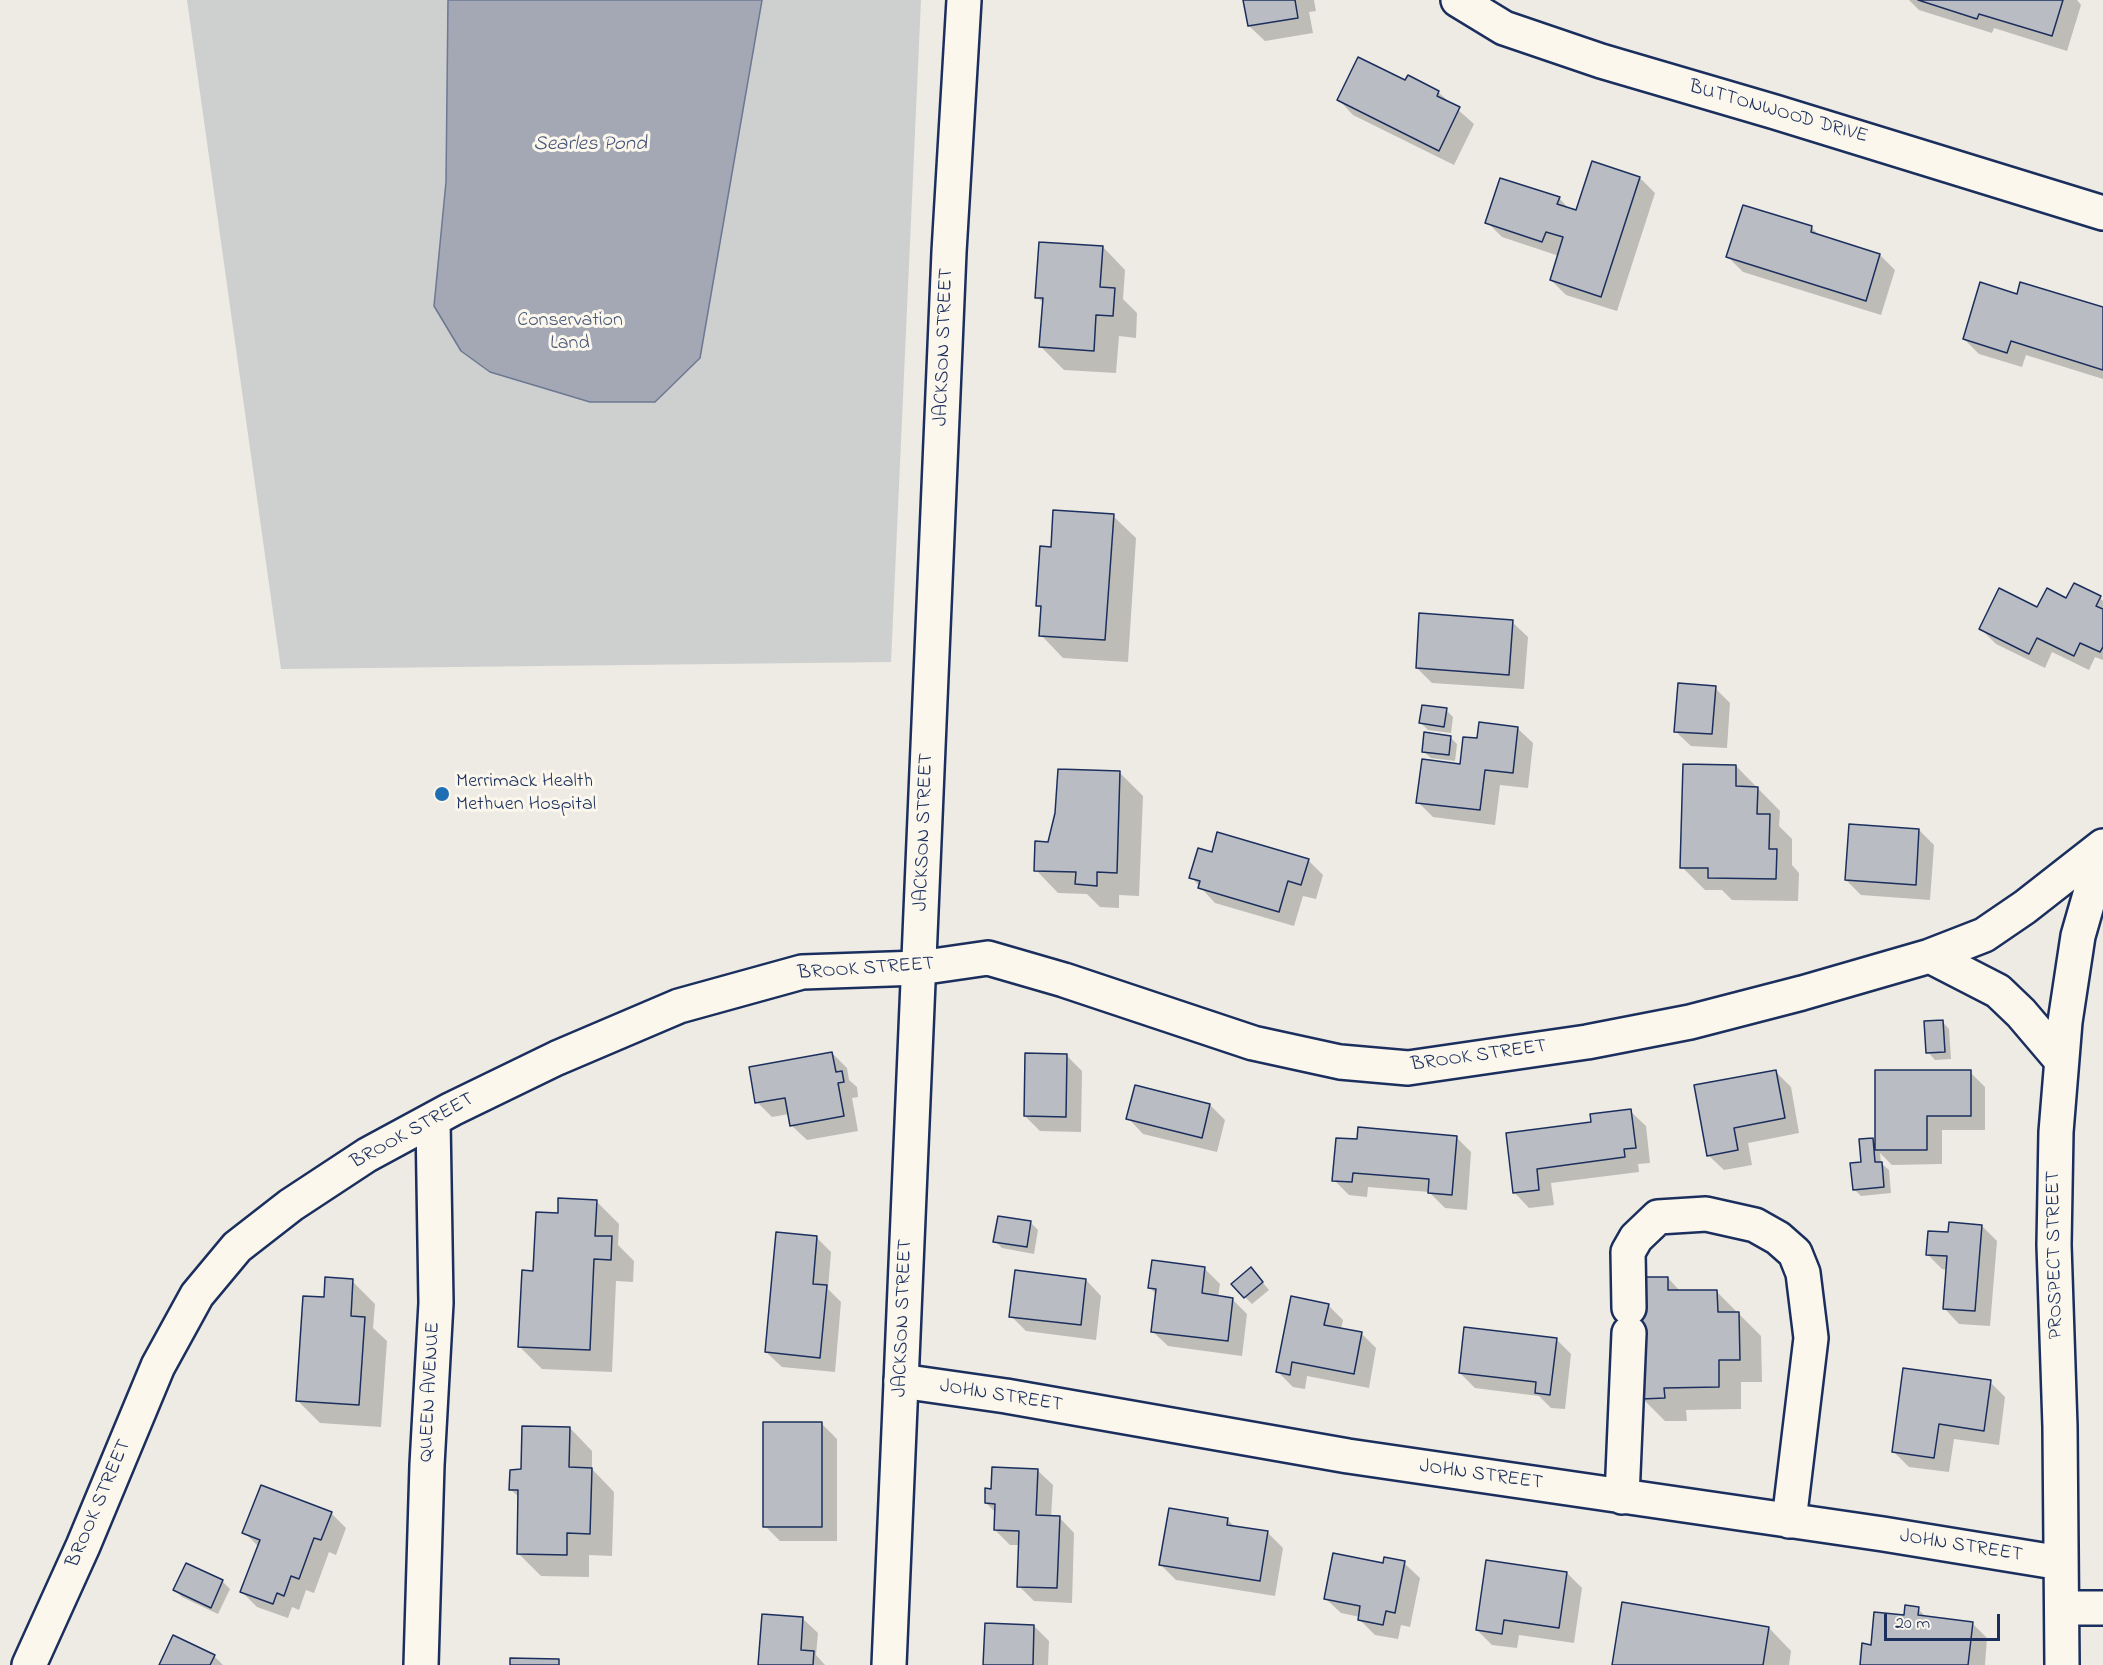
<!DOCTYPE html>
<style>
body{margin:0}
#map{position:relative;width:2103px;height:1665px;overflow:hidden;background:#eeebe4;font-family:"Indie Flower",sans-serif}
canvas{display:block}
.scale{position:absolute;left:1884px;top:1614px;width:116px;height:27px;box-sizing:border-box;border:3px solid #1b2f5e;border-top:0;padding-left:8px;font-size:18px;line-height:21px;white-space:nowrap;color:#1b2f5e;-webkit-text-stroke:4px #fbf7ec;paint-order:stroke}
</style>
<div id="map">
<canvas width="2103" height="1665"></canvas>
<div class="scale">20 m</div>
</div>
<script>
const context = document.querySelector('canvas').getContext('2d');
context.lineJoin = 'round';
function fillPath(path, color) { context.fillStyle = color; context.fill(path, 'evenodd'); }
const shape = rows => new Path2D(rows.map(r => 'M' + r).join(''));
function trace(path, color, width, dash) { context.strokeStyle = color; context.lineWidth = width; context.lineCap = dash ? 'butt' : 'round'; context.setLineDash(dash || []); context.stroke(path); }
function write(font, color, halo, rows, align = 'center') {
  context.font = font + ' "Indie Flower",sans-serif'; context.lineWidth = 6; context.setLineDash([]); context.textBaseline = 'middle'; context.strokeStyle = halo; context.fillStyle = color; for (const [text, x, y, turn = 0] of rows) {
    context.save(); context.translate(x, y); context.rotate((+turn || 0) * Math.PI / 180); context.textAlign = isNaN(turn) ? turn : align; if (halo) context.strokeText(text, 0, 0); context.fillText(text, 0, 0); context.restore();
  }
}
fillPath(shape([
 [187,0,921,0,891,662,281,669]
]), '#cecfcf');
const water = shape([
 [448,0,762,0,700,358,655,402,590,402,490,372,461,351,434,306,446,182,448,0]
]);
fillPath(water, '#a3a8b4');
trace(water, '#6d7892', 1.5);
fillPath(shape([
 [1245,0,1314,0,1316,11,1309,12,1313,33,1265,41,1249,26],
 [1909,0,2077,0,2081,5,2067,51,1994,28,1992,33,1919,10],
 [1406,82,1438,92,1474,124,1454,165,1353,115,1338,99],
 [1640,178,1655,193,1617,311,1566,295,1551,280,1559,256,1502,237,1487,222,1559,198,1571,211,1577,212],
 [1812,228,1821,237,1880,255,1895,270,1881,315,1743,272,1728,257],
 [1103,247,1125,270,1123,299,1137,313,1136,338,1119,336,1116,373,1064,370,1041,347,1044,304,1037,297],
 [2103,309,2103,379,2026,355,2022,367,1979,354,1964,339],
 [1113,516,1136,538,1128,662,1063,658,1041,635,1043,610,1037,605,1052,549],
 [2100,598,2103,601,2103,660,2095,657,2089,670,2052,652,2045,668,1996,644,1981,629,2038,609],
 [1512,622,1528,637,1524,689,1432,683,1417,668],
 [1715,688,1730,703,1727,748,1691,746,1675,731],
 [1446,710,1453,717,1451,733,1428,730,1421,723],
 [1517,728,1533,743,1528,788,1500,785,1495,825,1433,817,1418,802,1461,766,1478,740],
 [1450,737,1457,744,1455,761,1431,758,1423,751],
 [1736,766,1780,811,1779,826,1792,839,1792,865,1799,873,1798,901,1732,900,1722,890,1705,890,1682,867],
 [1120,773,1143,796,1139,896,1119,895,1119,908,1100,907,1087,894,1058,893,1036,870,1049,843],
 [1919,830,1934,845,1930,900,1861,895,1846,880],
 [1213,854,1308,860,1323,875,1316,899,1303,896,1294,926,1215,903,1191,877],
 [1942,1021,1949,1029,1951,1059,1935,1060,1928,1052],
 [832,1053,847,1068,849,1080,857,1087,858,1097,852,1098,858,1131,807,1140,791,1125,789,1114,772,1117,757,1102],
 [1067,1056,1082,1071,1081,1132,1040,1131,1025,1116],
 [1776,1072,1791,1087,1799,1133,1748,1143,1752,1165,1724,1170,1708,1155],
 [1970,1072,1985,1087,1985,1130,1942,1130,1942,1164,1892,1165,1880,1153,1881,1163,1889,1170,1891,1193,1861,1196,1854,1189,1862,1163,1873,1140,1877,1144],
 [1210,1105,1225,1120,1217,1152,1143,1134,1128,1118],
 [1630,1111,1646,1126,1650,1163,1638,1164,1639,1172,1551,1183,1554,1205,1529,1208,1514,1192,1507,1134,1592,1123],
 [1456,1137,1471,1152,1467,1210,1445,1208,1429,1192,1368,1187,1367,1197,1349,1195,1334,1180,1358,1141],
 [596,1201,619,1224,618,1245,634,1261,633,1282,616,1281,612,1372,542,1369,519,1346,534,1272,560,1214],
 [1031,1223,1038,1230,1034,1254,1002,1248,995,1241],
 [1982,1226,1997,1241,1990,1326,1959,1324,1944,1308,1948,1270,1942,1269,1927,1254,1950,1234],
 [816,1237,831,1252,828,1289,841,1302,835,1372,782,1367,766,1352],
 [1205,1269,1220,1284,1218,1297,1232,1299,1247,1314,1242,1356,1168,1346,1152,1331,1157,1295,1150,1288],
 [1258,1277,1269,1290,1252,1304,1245,1297],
 [1668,1278,1680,1291,1716,1291,1761,1336,1762,1382,1741,1382,1741,1409,1686,1410,1687,1421,1665,1421,1642,1398],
 [1086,1280,1101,1296,1096,1340,1026,1331,1011,1316],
 [352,1281,375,1304,373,1328,387,1341,381,1427,320,1423,298,1401,325,1299],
 [1328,1305,1343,1320,1341,1329,1361,1333,1376,1348,1369,1388,1307,1376,1305,1389,1293,1387,1278,1372],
 [1556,1339,1571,1354,1565,1409,1551,1408,1539,1396,1475,1388,1460,1373],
 [1990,1382,2005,1397,1999,1445,1954,1439,1949,1472,1909,1467,1894,1452],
 [822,1424,837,1439,837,1541,780,1541,765,1526],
 [570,1428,592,1451,592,1469,614,1492,612,1556,589,1555,589,1577,541,1576,518,1553,520,1498,511,1490,522,1471],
 [1037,1470,1053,1485,1051,1517,1059,1517,1074,1533,1072,1603,1034,1601,1019,1586,1020,1545,1010,1545,995,1530,996,1513,986,1503,993,1491],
 [331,1513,346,1528,336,1555,329,1552,314,1593,306,1590,299,1610,292,1607,288,1618,257,1607,242,1592,259,1547,244,1532],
 [1227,1519,1236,1528,1268,1533,1283,1548,1275,1596,1176,1580,1161,1565],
 [1404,1563,1420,1578,1410,1627,1401,1625,1398,1639,1375,1635,1359,1619,1360,1617,1341,1613,1325,1598,1384,1564],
 [187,1565,222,1581,230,1589,218,1614,182,1597,175,1590],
 [1567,1573,1582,1588,1574,1643,1519,1635,1517,1648,1492,1645,1477,1630],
 [1918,1609,1927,1618,1972,1623,1987,1638,1985,1665,1861,1665,1872,1646,1906,1617],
 [802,1618,818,1633,816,1655,825,1665,760,1665],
 [1034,1626,1049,1641,1048,1665,985,1665],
 [1769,1628,1791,1651,1789,1665,1614,1665],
 [214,1656,223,1665,161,1665]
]), '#0003');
const building = shape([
 [1243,0,1295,0,1298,18,1248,26,1243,0],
 [1918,0,2063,0,2052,36,1979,14,1977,19,1918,0],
 [1358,57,1405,80,1408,75,1439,91,1437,96,1460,107,1439,151,1337,100,1358,57],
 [1592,161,1640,177,1601,297,1550,280,1563,237,1546,232,1542,242,1485,223,1500,178,1560,197,1557,204,1576,210,1592,161],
 [1743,205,1812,226,1811,232,1880,254,1866,301,1726,257,1743,205],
 [1039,242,1103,246,1100,287,1115,288,1113,316,1096,315,1094,351,1039,347,1043,298,1035,298,1039,242],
 [1980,282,2017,294,2020,282,2103,307,2103,370,2011,341,2007,353,1963,339,1980,282],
 [1053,510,1114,514,1105,640,1039,636,1041,606,1036,606,1040,546,1051,547,1053,510],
 [2074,583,2101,596,2096,606,2103,609,2103,647,2100,652,2080,643,2074,656,2037,638,2029,654,1979,629,1999,588,2037,607,2047,588,2066,598,2074,583],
 [1419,613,1513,620,1509,675,1416,668,1419,613],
 [1678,683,1716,686,1712,734,1674,732,1678,683],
 [1422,705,1447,708,1444,727,1419,723,1422,705],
 [1479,722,1518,727,1513,773,1485,770,1480,810,1416,803,1422,759,1460,764,1463,737,1477,738,1479,722],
 [1424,732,1451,736,1449,755,1422,752,1424,732],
 [1683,764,1736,765,1736,786,1758,787,1757,814,1770,814,1769,849,1777,849,1776,879,1708,878,1708,868,1680,868,1683,764],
 [1058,769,1120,771,1117,873,1097,872,1097,886,1075,884,1076,872,1034,871,1035,841,1048,842,1055,813,1058,769],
 [1849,824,1919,829,1916,885,1845,880,1849,824],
 [1217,832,1309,859,1301,885,1288,881,1279,912,1198,888,1200,881,1189,878,1198,848,1212,852,1217,832],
 [1943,1020,1945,1052,1926,1053,1924,1021,1943,1020],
 [832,1052,836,1072,842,1071,844,1082,838,1083,844,1116,790,1126,785,1098,755,1103,749,1067,832,1052],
 [1025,1053,1067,1054,1066,1117,1024,1116,1025,1053],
 [1776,1070,1785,1118,1734,1128,1738,1150,1707,1156,1694,1085,1776,1070],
 [1875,1070,1971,1070,1971,1116,1927,1116,1927,1150,1875,1150,1875,1070],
 [1135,1085,1210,1104,1202,1138,1126,1119,1135,1085],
 [1631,1109,1636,1148,1624,1149,1625,1157,1537,1169,1539,1190,1513,1193,1506,1133,1591,1122,1590,1114,1631,1109],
 [1358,1127,1457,1136,1452,1195,1428,1193,1429,1179,1353,1173,1352,1182,1332,1181,1336,1138,1357,1139,1358,1127],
 [1873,1138,1875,1162,1882,1162,1884,1187,1853,1190,1850,1163,1861,1162,1859,1139,1873,1138],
 [558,1198,597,1200,595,1236,612,1236,611,1260,594,1259,590,1350,518,1347,522,1270,533,1271,536,1212,558,1213,558,1198],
 [998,1216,1031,1221,1027,1247,993,1242,998,1216],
 [1949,1222,1982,1225,1975,1311,1943,1309,1947,1256,1926,1255,1928,1231,1948,1232,1949,1222],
 [776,1232,817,1236,813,1284,827,1285,820,1358,765,1352,776,1232],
 [1152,1260,1205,1267,1202,1293,1233,1298,1228,1341,1151,1332,1156,1289,1148,1288,1152,1260],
 [1251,1267,1263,1282,1244,1298,1231,1284,1251,1267],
 [1015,1270,1086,1279,1081,1325,1009,1317,1015,1270],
 [325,1277,353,1279,351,1316,365,1317,359,1405,296,1401,303,1296,324,1297,325,1277],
 [1641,1277,1668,1277,1668,1290,1717,1290,1718,1312,1739,1312,1740,1360,1719,1360,1719,1387,1664,1388,1665,1398,1641,1399,1620,1309,1641,1277],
 [1291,1296,1329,1304,1324,1325,1362,1332,1354,1374,1292,1362,1290,1375,1276,1372,1291,1296],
 [1464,1327,1557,1338,1550,1395,1535,1393,1536,1382,1459,1373,1464,1327],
 [1903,1368,1991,1380,1984,1431,1939,1424,1934,1458,1892,1452,1903,1368],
 [763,1422,822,1422,822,1527,763,1527,763,1422],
 [522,1426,570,1427,569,1467,592,1468,590,1534,567,1533,567,1555,517,1554,518,1490,509,1490,510,1470,521,1469,522,1426],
 [992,1467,1038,1469,1036,1515,1060,1516,1057,1588,1017,1587,1019,1531,994,1530,995,1504,985,1503,985,1488,991,1489,992,1467],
 [261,1485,332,1512,321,1540,314,1538,299,1579,291,1576,284,1596,277,1593,273,1604,240,1592,260,1540,242,1533,261,1485],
 [1169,1508,1228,1518,1227,1525,1268,1531,1260,1581,1159,1565,1169,1508],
 [1333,1553,1383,1563,1384,1557,1405,1561,1395,1613,1386,1611,1383,1625,1358,1620,1360,1606,1324,1599,1333,1553],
 [1486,1560,1567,1572,1559,1628,1504,1620,1502,1634,1476,1630,1486,1560],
 [186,1563,223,1580,211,1608,173,1590,186,1563],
 [1622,1602,1769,1627,1763,1665,1612,1665,1622,1602],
 [1905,1605,1919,1607,1918,1615,1973,1622,1968,1665,1860,1665,1862,1643,1871,1645,1874,1612,1904,1615,1905,1605],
 [762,1614,803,1617,801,1650,814,1651,813,1665,758,1665,762,1614],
 [985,1623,1034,1625,1033,1665,983,1665,985,1623],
 [173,1635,215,1655,210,1665,159,1665,173,1635],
 [510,1658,559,1659,559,1665,510,1665,510,1658]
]);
fillPath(building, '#b9bcc3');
trace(building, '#1b2f5e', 1.5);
const minor = shape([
 [1458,0,1504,28,1601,61,1775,112,2103,213],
 [1930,956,1984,935,2025,907,2103,846],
 [1629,1308,1628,1252,1636,1238,1658,1217,1706,1214,1755,1225,1778,1238,1795,1253,1803,1273,1811,1338,1789,1521],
 [901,1381,1006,1396,1348,1456,1883,1534,2061,1563],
 [1622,1497,1629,1333],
 [2062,1608,2103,1608],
 [29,1665,83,1546,158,1366,197,1295,237,1247,291,1205,367,1155,452,1109,557,1058,679,1006,802,972,919,968,988,958,1064,980,1253,1043,1340,1062,1408,1068,1587,1042,1690,1022,1802,993,1930,956,1998,991,2021,1013,2061,1060],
 [421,1665,427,1465,436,1303,433,1120],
 [2062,1665,2060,1427,2054,1245,2056,1132,2065,1022,2078,936,2103,849]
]);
const major = shape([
 [889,1665,949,252,964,0]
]);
trace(minor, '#1b2f5e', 38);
trace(major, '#1b2f5e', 38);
trace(minor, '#fbf7ec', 33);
trace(major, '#fbf7ec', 33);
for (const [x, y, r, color] of [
 [442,794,8,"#1f6fb2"]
]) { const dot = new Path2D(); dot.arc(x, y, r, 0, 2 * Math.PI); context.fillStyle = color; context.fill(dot); trace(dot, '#fbf7ec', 2); }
write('20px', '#1b2f5e', '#fbf7ec', [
 ["BUTTONWOOD DRIVE",1778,113,16],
 ["JACKSON STREET",945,347,-88],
 ["JACKSON STREET",925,832,-88],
 ["BROOK STREET",866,970,-4],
 ["BROOK STREET",1479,1057,-8],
 ["BROOK STREET",413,1132,-29],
 ["PROSPECT STREET",2056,1255,-91],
 ["JACKSON STREET",904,1318,-88],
 ["QUEEN AVENUE",431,1392,-87],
 ["JOHN STREET",1001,1397,9],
 ["JOHN STREET",1481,1476,8],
 ["BROOK STREET",100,1504,-67],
 ["JOHN STREET",1961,1547,9]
]);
write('20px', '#48577a', '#fbf7ec', [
 ["Conservation",570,322],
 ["Land",570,345]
]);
write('20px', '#1b2f5e', '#fbf7ec', [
 ["Merrimack Health",456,783],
 ["Methuen Hospital",456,806]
], 'left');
write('italic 21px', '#445378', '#fbf7ec', [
 ["Searles Pond",590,146]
]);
</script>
